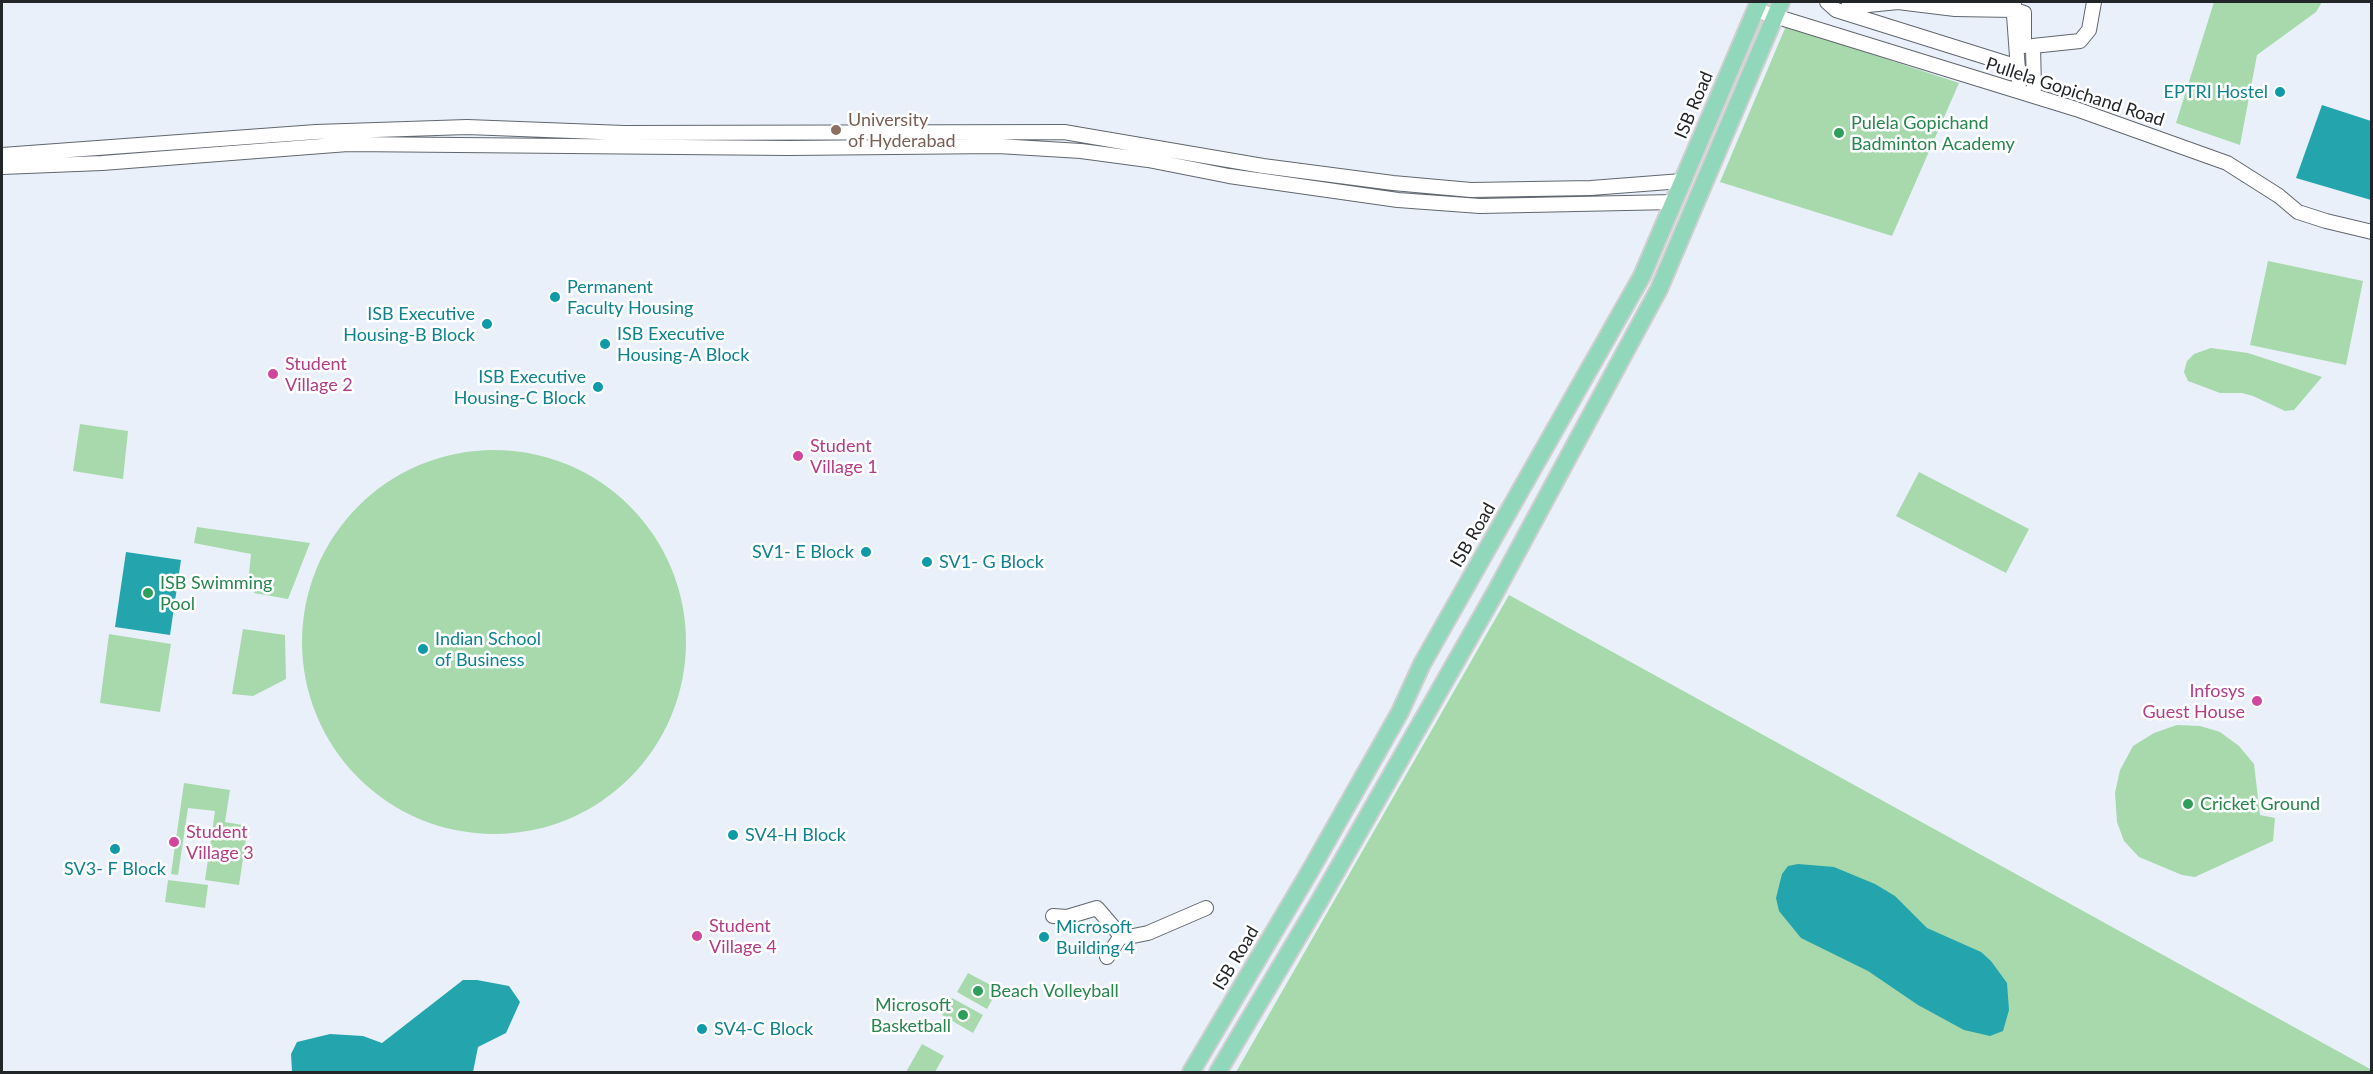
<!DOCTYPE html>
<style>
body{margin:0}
#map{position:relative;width:2373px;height:1074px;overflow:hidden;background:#eaf0f9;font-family:Lato,sans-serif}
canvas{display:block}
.frame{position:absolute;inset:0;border:3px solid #232629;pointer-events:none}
</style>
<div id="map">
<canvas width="2373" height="1074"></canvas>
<div class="frame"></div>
</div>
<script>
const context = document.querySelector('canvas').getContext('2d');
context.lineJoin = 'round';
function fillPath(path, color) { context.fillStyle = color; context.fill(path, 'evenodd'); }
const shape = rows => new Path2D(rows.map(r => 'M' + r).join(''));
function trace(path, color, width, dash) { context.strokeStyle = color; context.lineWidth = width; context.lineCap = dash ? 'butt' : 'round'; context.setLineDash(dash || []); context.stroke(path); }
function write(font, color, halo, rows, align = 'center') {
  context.font = font + ' Lato,sans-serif'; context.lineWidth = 5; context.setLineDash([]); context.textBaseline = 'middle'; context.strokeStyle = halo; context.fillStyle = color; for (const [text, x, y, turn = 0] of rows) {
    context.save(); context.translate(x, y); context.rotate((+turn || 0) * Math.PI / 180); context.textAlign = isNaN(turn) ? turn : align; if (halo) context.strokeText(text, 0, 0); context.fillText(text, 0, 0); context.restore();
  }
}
fillPath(shape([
 [2214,2,2322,2,2316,12,2257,55,2240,145,2176,123],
 [1786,26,1959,83,1892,236,1720,182],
 [2268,261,2363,281,2346,365,2250,345],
 [2211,348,2248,353,2322,377,2294,410,2285,411,2253,396,2242,393,2220,393,2188,381,2184,372,2187,361,2194,354],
 [80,424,128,431,123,479,73,471],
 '302 642a192 192 0 1 1 384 0a192 192 0 1 1-384 0Z',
 [1919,472,2029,529,2006,573,1896,516],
 [197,527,310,543,288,599,254,593,255,587,248,584,251,554,194,543],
 [1509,595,2372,1070,2371,1072,1236,1072],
 [243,629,285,635,286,679,253,696,232,694],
 [109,634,171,644,160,712,100,703],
 [2177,725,2200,726,2220,732,2239,746,2254,764,2260,815,2275,818,2273,841,2195,877,2182,875,2139,857,2124,841,2117,822,2115,793,2120,770,2133,746,2154,733],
 [184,783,230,790,225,822,248,826,239,885,205,880,215,811,188,808,178,875,171,874],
 [168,880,208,885,205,908,165,902],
 [968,973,998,989,987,1009,957,992],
 [952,998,983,1015,973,1033,942,1015],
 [922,1044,944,1056,935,1072,906,1072]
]), '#a7d9ad');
fillPath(shape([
 [2322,105,2371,121,2371,200,2296,178],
 [126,552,181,560,170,635,115,627],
 [1798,864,1834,867,1875,884,1895,896,1927,928,1981,952,1991,961,2007,983,2009,1010,2003,1031,1990,1036,1964,1030,1918,1005,1868,971,1801,938,1779,911,1776,898,1782,874,1788,866],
 [463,980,477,980,509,986,520,1002,506,1033,478,1047,473,1072,292,1072,291,1054,297,1042,330,1034,363,1036,382,1043]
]), '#24a5ad');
const minor = shape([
 [1827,2,1836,10,2018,67],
 [1898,2,1955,9,1955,2],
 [1955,9,2014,10,2014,2],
 [1755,10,2076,109,2227,163,2279,196,2298,212,2326,221,2372,232],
 [2014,10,2024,13,2024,46],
 [1846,13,1848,7,1898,2],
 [2014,15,2019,84],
 [2034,89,2033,46,2080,41,2089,30,2094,2],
 [2,155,316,132,467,127,624,133,1064,132,1263,166,1393,183,1471,190,1591,188,1682,181],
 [2,167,102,163,348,144,789,148,998,146,1081,151,1148,160,1229,176,1398,200,1480,206,1674,202],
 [1053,916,1067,917,1097,908,1121,936,1128,937,1148,933,1206,908],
 [1107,957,1121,936]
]);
const major = shape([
 [1191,1072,1310,871,1400,712,1422,664,1642,276,1759,2],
 [1218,1072,1320,900,1495,593,1659,289,1781,2]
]);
trace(minor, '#61676e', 16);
trace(major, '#cfcfd0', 20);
trace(minor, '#fff', 14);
trace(major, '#91d7bb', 16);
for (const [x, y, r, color] of [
 [2280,92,6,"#0f9aa8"],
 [836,130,6,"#8d6e63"],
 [1839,133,6,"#2e9e5b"],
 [555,297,6,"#0f9aa8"],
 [487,324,6,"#0f9aa8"],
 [605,344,6,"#0f9aa8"],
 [273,374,6,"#d1479c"],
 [598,387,6,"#0f9aa8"],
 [798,456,6,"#d1479c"],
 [866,552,6,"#0f9aa8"],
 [927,562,6,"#0f9aa8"],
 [148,593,6,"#2e9e5b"],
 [423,649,6,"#0f9aa8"],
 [2257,701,6,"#d1479c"],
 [2188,804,6,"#2e9e5b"],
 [733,835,6,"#0f9aa8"],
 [174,842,6,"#d1479c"],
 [115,849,6,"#0f9aa8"],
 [697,936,6,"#d1479c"],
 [1044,937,6,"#0f9aa8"],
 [978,991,6,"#2e9e5b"],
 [963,1015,6,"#2e9e5b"],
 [702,1029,6,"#0f9aa8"]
]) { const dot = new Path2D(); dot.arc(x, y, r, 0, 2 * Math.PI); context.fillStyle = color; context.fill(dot); trace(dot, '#fff', 2); }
write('18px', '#232629', '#fff', [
 ["Pullela Gopichand Road",2075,92,18],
 ["ISB Road",1694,105,-67],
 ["ISB Road",1473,535,-60],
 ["ISB Road",1236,958,-59]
]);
write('18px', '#0d838f', '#fff', [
 ["EPTRI Hostel",2268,92,"right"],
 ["Permanent",567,287],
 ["Faculty Housing",567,308],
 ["ISB Executive",475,314,"right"],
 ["Housing-B Block",475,335,"right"],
 ["ISB Executive",617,334],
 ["Housing-A Block",617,355],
 ["ISB Executive",586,377,"right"],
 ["Housing-C Block",586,398,"right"],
 ["SV1- E Block",854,552,"right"],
 ["SV1- G Block",939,562],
 ["Indian School",435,639],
 ["of Business",435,660],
 ["SV4-H Block",745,835],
 ["SV3- F Block",115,869,"center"],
 ["Microsoft",1056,927],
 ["Building 4",1056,948],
 ["SV4-C Block",714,1029]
], 'left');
write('18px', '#785e54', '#fff', [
 ["University",848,120],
 ["of Hyderabad",848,141]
], 'left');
write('18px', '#27864d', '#fff', [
 ["Pulela Gopichand",1851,123],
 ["Badminton Academy",1851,144],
 ["ISB Swimming",160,583],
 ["Pool",160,604],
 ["Cricket Ground",2200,804],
 ["Beach Volleyball",990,991],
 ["Microsoft",951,1005,"right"],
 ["Basketball",951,1026,"right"]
], 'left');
write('18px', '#b23c85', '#fff', [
 ["Student",285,364],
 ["Village 2",285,385],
 ["Student",810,446],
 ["Village 1",810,467],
 ["Infosys",2245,691,"right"],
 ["Guest House",2245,712,"right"],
 ["Student",186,832],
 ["Village 3",186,853],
 ["Student",709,926],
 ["Village 4",709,947]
], 'left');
</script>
